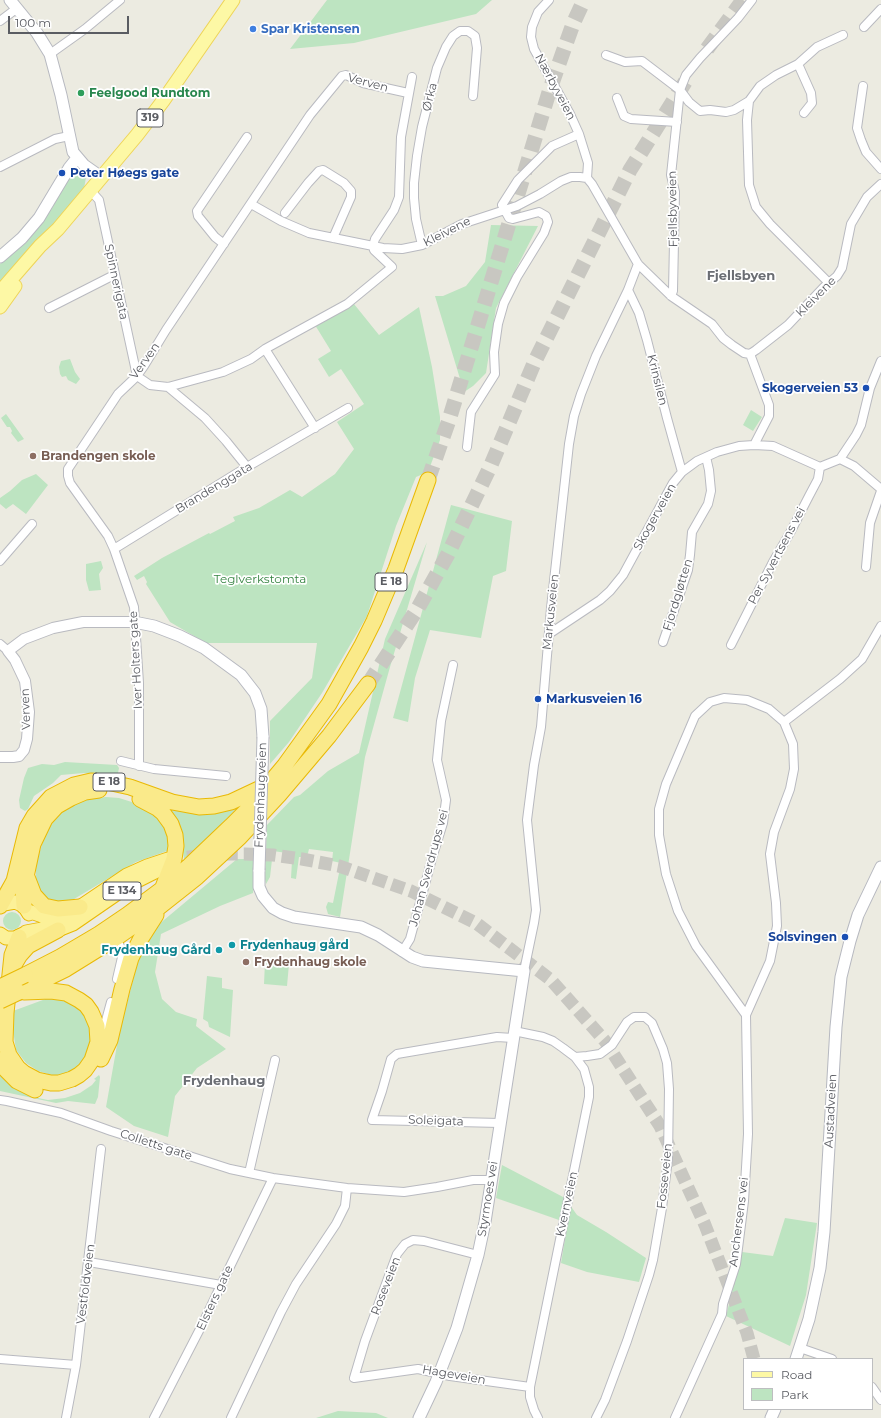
<!DOCTYPE html>
<meta charset="utf-8">
<style>
body{margin:0}
#map{position:relative;width:881px;height:1418px;overflow:hidden;background:#ecebe1;font-family:Montserrat,sans-serif}
canvas{display:block}
.legend{position:absolute;left:743px;top:1358px;width:130px;height:52px;box-sizing:border-box;background:#fff;border:1px solid #bdbec0;margin:0;padding:5px 7px;list-style:none;font-size:12px;color:#5a5c62}
.legend li{display:flex;align-items:center;gap:8px;height:20px}
.legend b{width:20px;border:1px solid #bdbec0}
.scale{position:absolute;left:8px;top:16px;width:121px;height:18px;box-sizing:border-box;border:2px solid #5a5c62;border-top:0;padding-left:5px;font-size:12px;line-height:14px;white-space:nowrap;color:#5a5c62;-webkit-text-stroke:3px #fff;paint-order:stroke}
</style>
<div id="map">
<canvas width="881" height="1418"></canvas>
<ul class="legend">
<li><b style="height:5px;background:#fdf8a5"></b>Road</li>
<li><b style="height:11px;background:#bde4c1"></b>Park</li>
</ul>
<div class="scale">100 m</div>
</div>
<script>
const context = document.querySelector('canvas').getContext('2d');
context.lineJoin = 'round';
function fillPath(path, color) { context.fillStyle = color; context.fill(path, 'evenodd'); }
const shape = rows => new Path2D(rows.map(r => 'M' + r).join(''));
function trace(path, color, width, dash) { context.strokeStyle = color; context.lineWidth = width; context.lineCap = dash ? 'butt' : 'round'; context.setLineDash(dash || []); context.stroke(path); }
function write(font, color, halo, rows, align = 'center') {
  context.font = font + ' Montserrat,sans-serif'; context.lineWidth = 3.5; context.setLineDash([]); context.textBaseline = 'middle'; context.strokeStyle = halo; context.fillStyle = color; for (const [text, x, y, turn = 0] of rows) {
    context.save(); context.translate(x, y); context.rotate((+turn || 0) * Math.PI / 180); context.textAlign = isNaN(turn) ? turn : align; if (halo) context.strokeText(text, 0, 0); context.fillText(text, 0, 0); context.restore();
  }
}
fillPath(shape([
 [327,0,492,0,476,14,354,43,290,49],
 [77,172,82,173,86,177,84,189,19,266,16,264,2,280,0,288,0,264,20,246,49,213,54,205,53,199,72,173],
 [491,225,538,226,496,308,486,373,473,386,464,392,435,296,443,296,466,286,485,262],
 [354,304,379,335,419,307,432,367,440,417,440,440,428,472,416,477,396,526,367,616,322,693,289,742,270,764,270,721,312,678,317,643,206,643,170,622,146,584,147,582,144,576,137,580,134,576,162,558,209,533,210,534,235,521,233,517,259,508,290,490,302,497,335,474,354,449,337,422,364,404,341,369,329,377,318,359,331,351,315,325],
 [70,359,75,372,80,379,76,384,68,380,66,376,62,377,60,374,59,367,61,361],
 [751,410,762,417,753,431,743,425],
 [6,414,24,439,18,442,11,433,12,431,10,427,7,427,1,418],
 [36,474,48,485,26,514,13,504,6,509,0,504,0,498,10,491,22,480],
 [451,505,512,521,506,571,493,576,481,638,430,630,415,678,408,722,393,718],
 [427,542,390,667,365,757,340,917,328,914,326,907,328,902,333,903,341,863,332,861,333,852,309,849,307,857,299,857,296,879,291,878,292,861,293,861,294,854,273,851,270,877,266,884,265,879,267,825,294,797,300,795,328,771,359,753,385,639],
 [101,561,103,568,99,574,101,590,89,591,86,580,86,564],
 [65,762,117,765,119,768,118,773,113,775,84,773,61,775,53,783,34,796,28,809,25,811,20,808,19,800,24,778,28,768,42,764,54,765],
 [106,797,119,798,135,803,158,817,167,829,170,850,136,862,69,902,55,902,44,898,36,884,36,868,38,857,44,838,49,827,62,812,82,800],
 [242,803,195,851,184,859,181,836,165,805],
 [237,859,254,859,253,893,220,906,161,934,155,972,162,999,176,1012,197,1019,196,1026,226,1049,197,1068,175,1096,168,1137,134,1126,106,1107,119,1034,141,949,158,925],
 '3 921a9 9 0 1 1 18 0a9 9 0 1 1-18 0Z',
 [265,962,289,964,287,986,264,984],
 [207,976,222,978,222,988,233,990,230,1037,209,1027,208,1022,203,1019],
 [51,997,65,999,76,1005,86,1015,93,1030,92,1045,85,1059,78,1068,68,1074,55,1076,38,1071,26,1063,16,1050,13,1030,13,1011],
 [0,1073,7,1082,22,1092,33,1097,48,1100,65,1098,80,1093,92,1085,96,1080,94,1079,99,1075,100,1077,98,1097,95,1104,68,1101,56,1103,0,1091],
 [502,1165,565,1198,577,1215,606,1232,646,1258,639,1282,587,1272,561,1263,567,1227,559,1220,496,1198],
 [785,1218,817,1223,806,1295,790,1346,726,1316,742,1252,773,1256],
 [338,1411,376,1413,388,1418,316,1418]
]), '#bde4c1');
trace(shape([
 [168,859,220,854,245,854,273,855,302,859,339,866,411,891,476,923,551,980,605,1041,660,1126,705,1225,747,1333,754,1359]
]), '#c8c7c1', 13, [13, 6]);
trace(shape([
 [707,49,743,0],
 [428,480,449,420,550,89,573,24,584,0],
 [368,684,418,608,448,554,491,465,535,361,630,170,687,79]
]), '#c8c7c1', 15, [15, 8]);
const minor = shape([
 [549,0,538,12,532,27,531,37,534,49,570,114,579,134,588,163,587,178],
 [0,21,16,9],
 [864,27,881,9],
 [50,54,85,29,120,0],
 [606,55,625,62,642,61,680,90,689,102,700,111,710,110,726,112,734,110,749,101],
 [798,64,811,93,812,103,804,113],
 [863,86,857,128,861,140,866,152,881,169],
 [617,98,624,116,631,119,677,122],
 [0,167,55,139,69,136],
 [90,190,99,200,137,376],
 [251,204,281,221,309,233,383,248,402,249,422,245,462,224,517,206,540,194,561,181,571,177,580,177,587,178,592,184,638,264,671,296,712,324,723,338,732,345,744,353,750,354,756,350,788,325,824,287,837,276,842,268,851,224,867,197,881,184],
 [285,213,308,183,319,171,323,170,344,183,351,191,351,197,333,238],
 [224,244,215,237,198,216,197,211,247,137],
 [422,245,416,219,414,198,414,183,417,156,422,127,437,68,446,47,453,36,460,31,468,31,475,36,477,48,473,96],
 [373,246,375,239,394,210,399,197,401,137,412,77],
 [829,283,770,224,756,207,749,185,747,120,749,101,760,86,776,75,798,64,817,47,843,35],
 [628,290,639,313,647,340,667,418,682,472],
 [671,296,673,291,675,192,671,175,680,90,686,75,700,58,738,18,752,0],
 [49,308,114,275],
 [265,349,315,428],
 [750,354,769,405,769,416,754,445],
 [137,376,150,385,168,387,223,372,251,359,265,349,347,304,392,267,374,250,373,246],
 [168,387,205,418,226,441,247,467],
 [467,447,471,412,495,374,494,352,498,324,504,303,517,277,544,233,548,222,546,216,539,212,513,219,509,218,502,205,518,180,552,146,579,134],
 [840,459,854,466,881,489],
 [114,549,247,467,348,408],
 [0,561,32,524],
 [866,567,870,523,881,491],
 [549,634,600,600,610,591,623,575,673,483,682,472,697,461,717,452,739,446,754,445,773,446,820,467,840,459,856,435,861,425,870,388,881,361],
 [663,642,688,570,690,555,692,532,708,504,711,491,709,470,706,457],
 [0,644,8,651],
 [731,645,773,562,791,531,809,496,818,479,820,467],
 [784,722,840,679,862,659,881,626],
 [121,761,154,769,226,776],
 [139,766,139,683,134,607,114,549,108,536,70,483,68,476,68,469,118,394,137,376,144,366,166,330,310,115,342,76,346,75,363,83,408,93],
 [116,938,123,953,117,979],
 [402,952,410,939,433,855,443,823,446,800,437,760,441,721,453,665],
 [524,971,534,923,536,910,527,820,534,765,541,727,551,608,569,444,574,416,581,394,596,356,628,290,638,264],
 [514,1031,543,1037,553,1041,563,1048,575,1057,584,1069,589,1087,589,1097,530,1387,530,1397,534,1410,538,1418],
 [102,1035,111,1002],
 [575,1057,587,1056,600,1054,612,1045,627,1022,634,1017,645,1017,652,1023,663,1049,667,1063,669,1089,668,1159,662,1208,653,1260,649,1275,627,1341,605,1400,596,1418],
 [0,1100,7,1101,61,1113,111,1131,230,1169,273,1178,347,1188,404,1192,437,1187,473,1180,491,1180],
 [500,1123,372,1120,382,1091,391,1059,397,1054,497,1037,513,1038],
 [249,1173,275,1060],
 [478,1255,424,1241,413,1240,405,1244,397,1254,365,1341,354,1378,418,1369,450,1376,530,1387],
 [89,1262,221,1285],
 [800,1348,832,1359],
 [0,1359,76,1365],
 [872,1387,881,1400],
 [66,1418,76,1365,101,1149],
 [154,1418,202,1325,221,1285,273,1178],
 [231,1418,281,1312,296,1284,336,1224,345,1206,347,1188],
 [675,1418,722,1314,723,1304,736,1264,744,1201,748,1134,746,1015,770,961,777,926,776,903,770,854,774,832,790,789,794,769,793,744,784,722,769,709,747,700,724,698,710,702,695,716,666,784,659,809,659,835,666,874,678,911,696,946,746,1015]
]);
const tertiary = shape([
 [0,757,13,757,19,756,24,750,27,739,29,712,25,681,15,660,8,651,24,639,53,628,83,622,134,622]
]);
const secondary = shape([
 [10,0,37,33,50,54,61,95,73,152,84,165,101,177],
 [0,257,22,238,39,218,69,168,77,158],
 [134,622,154,626,180,636,204,648,241,675,255,693,261,709,263,737],
 [259,870,259,887,263,896,273,908,282,913,294,917,361,927,378,935,412,957,423,961,524,971,485,1222,478,1255,457,1328,436,1382,419,1418],
 [796,1359,809,1319,820,1268,824,1232,836,1027,841,977,850,941,858,915,881,867],
 [771,1418,775,1409]
]);
const primary = shape([
 [0,292,40,246,58,229,137,135,163,101,233,0],
 [0,307,15,286]
]);
const trunk = shape([
 [0,906,4,904,15,902,24,906,29,914],
 [28,911,48,918,59,918,65,917,127,875,147,866,168,859],
 [26,932,42,929,58,930,73,924,131,884,159,870],
 [0,934,6,938,15,938,25,933]
]);
const motorway = shape([
 [140,799,157,808,163,813,171,824,175,835,176,846,174,859,163,887],
 [27,877,34,895,44,906,58,909,80,907],
 [0,906,14,881,27,828,34,816,51,797,74,785,91,781,107,782,130,787,172,802,199,807,214,806,231,802,265,786],
 [24,906,23,891,33,844,45,819,57,806,71,798,85,792,99,790],
 [19,937,12,955,6,1013,5,1042,9,1055,18,1068,24,1073,37,1080,51,1083,59,1083,72,1079,79,1075,85,1070,92,1060,98,1042,97,1026,91,1012,86,1005,79,1000,66,993,51,991,24,992],
 [14,965,20,955,28,946,58,930],
 [25,975,60,957,99,934,127,915,162,889,189,866,231,826,249,808,285,765,329,704,361,647,374,621,396,569,428,480],
 [19,992,66,969,116,938,149,915,197,877,240,837,279,795,329,736,368,684],
 [101,1059,110,1040,122,989,131,958,140,940,156,915],
 [0,1060,5,1069,17,1081,35,1090]
]);
trace(minor, '#b9bac0', 10);
trace(tertiary, '#b9bac0', 12);
trace(secondary, '#b7b9c0', 13);
trace(primary, '#eed458', 15);
trace(trunk, '#e9b905', 15);
trace(motorway, '#e9b905', 17);
trace(minor, '#fff', 8);
trace(tertiary, '#fff', 10);
trace(secondary, '#fff', 11);
trace(primary, '#fdf8a5', 13);
trace(trunk, '#fcf198', 13);
trace(motorway, '#faea8a', 15);
const secondaryBridge = shape([
 [259,870,263,737]
]);
const motorwayBridge = shape([
 [0,987,25,975],
 [0,1001,19,992]
]);
trace(secondaryBridge, '#b7b9c0', 13, []);
trace(motorwayBridge, '#e9b905', 17, []);
trace(secondaryBridge, '#fff', 11);
trace(motorwayBridge, '#faea8a', 15);
for (const [x, y, r, color] of [
 [253,29,4,"#3f7fe0"],
 [81,93,4,"#2e9e5b"],
 [62,173,4,"#1a4fb4"],
 [866,388,4,"#1a4fb4"],
 [33,456,4,"#8d6e63"],
 [538,699,4,"#1a4fb4"],
 [845,937,4,"#1a4fb4"],
 [232,945,4,"#0f9aa8"],
 [219,950,4,"#0f9aa8"],
 [246,962,4,"#8d6e63"]
]) { const dot = new Path2D(); dot.arc(x, y, r, 0, 2 * Math.PI); context.fillStyle = color; context.fill(dot); trace(dot, '#fff', 1.5); }
for (const [x, y, w] of [
 [150,118,26],
 [391,582,32],
 [109,782,32],
 [122,891,38]
]) { const box = new Path2D(); box.roundRect(x - w / 2, y - 9, w, 18, 3); context.fillStyle = '#fff'; context.fill(box); trace(box, '#5a5c62', 1); }
write('bold 11px', '#5a5c62', null, [
 ["319",150,118],
 ["E 18",391,582],
 ["E 18",109,782],
 ["E 134",122,891]
]);
write('bold 12px', '#366cbe', '#fff', [
 ["Spar Kristensen",261,29]
], 'left');
write('12px', '#5a5c62', '#fff', [
 ["Verven",368,83,15],
 ["Nærbyveien",555,87,62],
 ["Ørka",430,97,-76],
 ["Fjellsbyveien",673,209,-91],
 ["Kleivene",447,232,-27],
 ["Spinnerigata",116,282,78],
 ["Kleivene",816,297,-45],
 ["Verven",145,361,-54],
 ["Krinsilen",657,380,76],
 ["Brandenggata",214,488,-31],
 ["Skogerveien",655,517,-61],
 ["Per Syvertsens vei",777,556,-62],
 ["Fjordgløtten",678,595,-73],
 ["Markusveien",551,612,-84],
 ["Iver Holters gate",136,660,-93],
 ["Verven",26,709,-92],
 ["Frydenhaugveien",261,795,-88],
 ["Johan Sverdrups vei",429,868,-75],
 ["Austadveien",831,1111,-87],
 ["Soleigata",436,1121,2],
 ["Colletts gate",156,1145,18],
 ["Fosseveien",665,1176,-84],
 ["Styrmoes vei",488,1199,-81],
 ["Kvernveien",567,1204,-78],
 ["Anchersens vei",739,1222,-83],
 ["Vestfoldveien",86,1284,-83],
 ["Roseveien",386,1286,-69],
 ["Elsters gate",215,1298,-65],
 ["Hageveien",454,1375,10]
]);
write('bold 12px', '#27864d', '#fff', [
 ["Feelgood Rundtom",89,93]
], 'left');
write('bold 12px', '#164399', '#fff', [
 ["Peter Høegs gate",70,173],
 ["Skogerveien 53",858,388,"right"],
 ["Markusveien 16",546,699],
 ["Solsvingen",837,937,"right"]
], 'left');
write('bold 12px', '#785e54', '#fff', [
 ["Brandengen skole",41,456],
 ["Frydenhaug skole",254,962]
], 'left');
write('12px', '#368442', '#fff', [
 ["Teglverkstomta",260,579]
]);
write('bold 12px', '#0d838f', '#fff', [
 ["Frydenhaug gård",240,945],
 ["Frydenhaug Gård",211,950,"right"]
], 'left');
write('bold 13px', '#6b6e74', '#fff', [
 ["Fjellsbyen",741,276],
 ["Frydenhaug",224,1081]
]);
</script>
